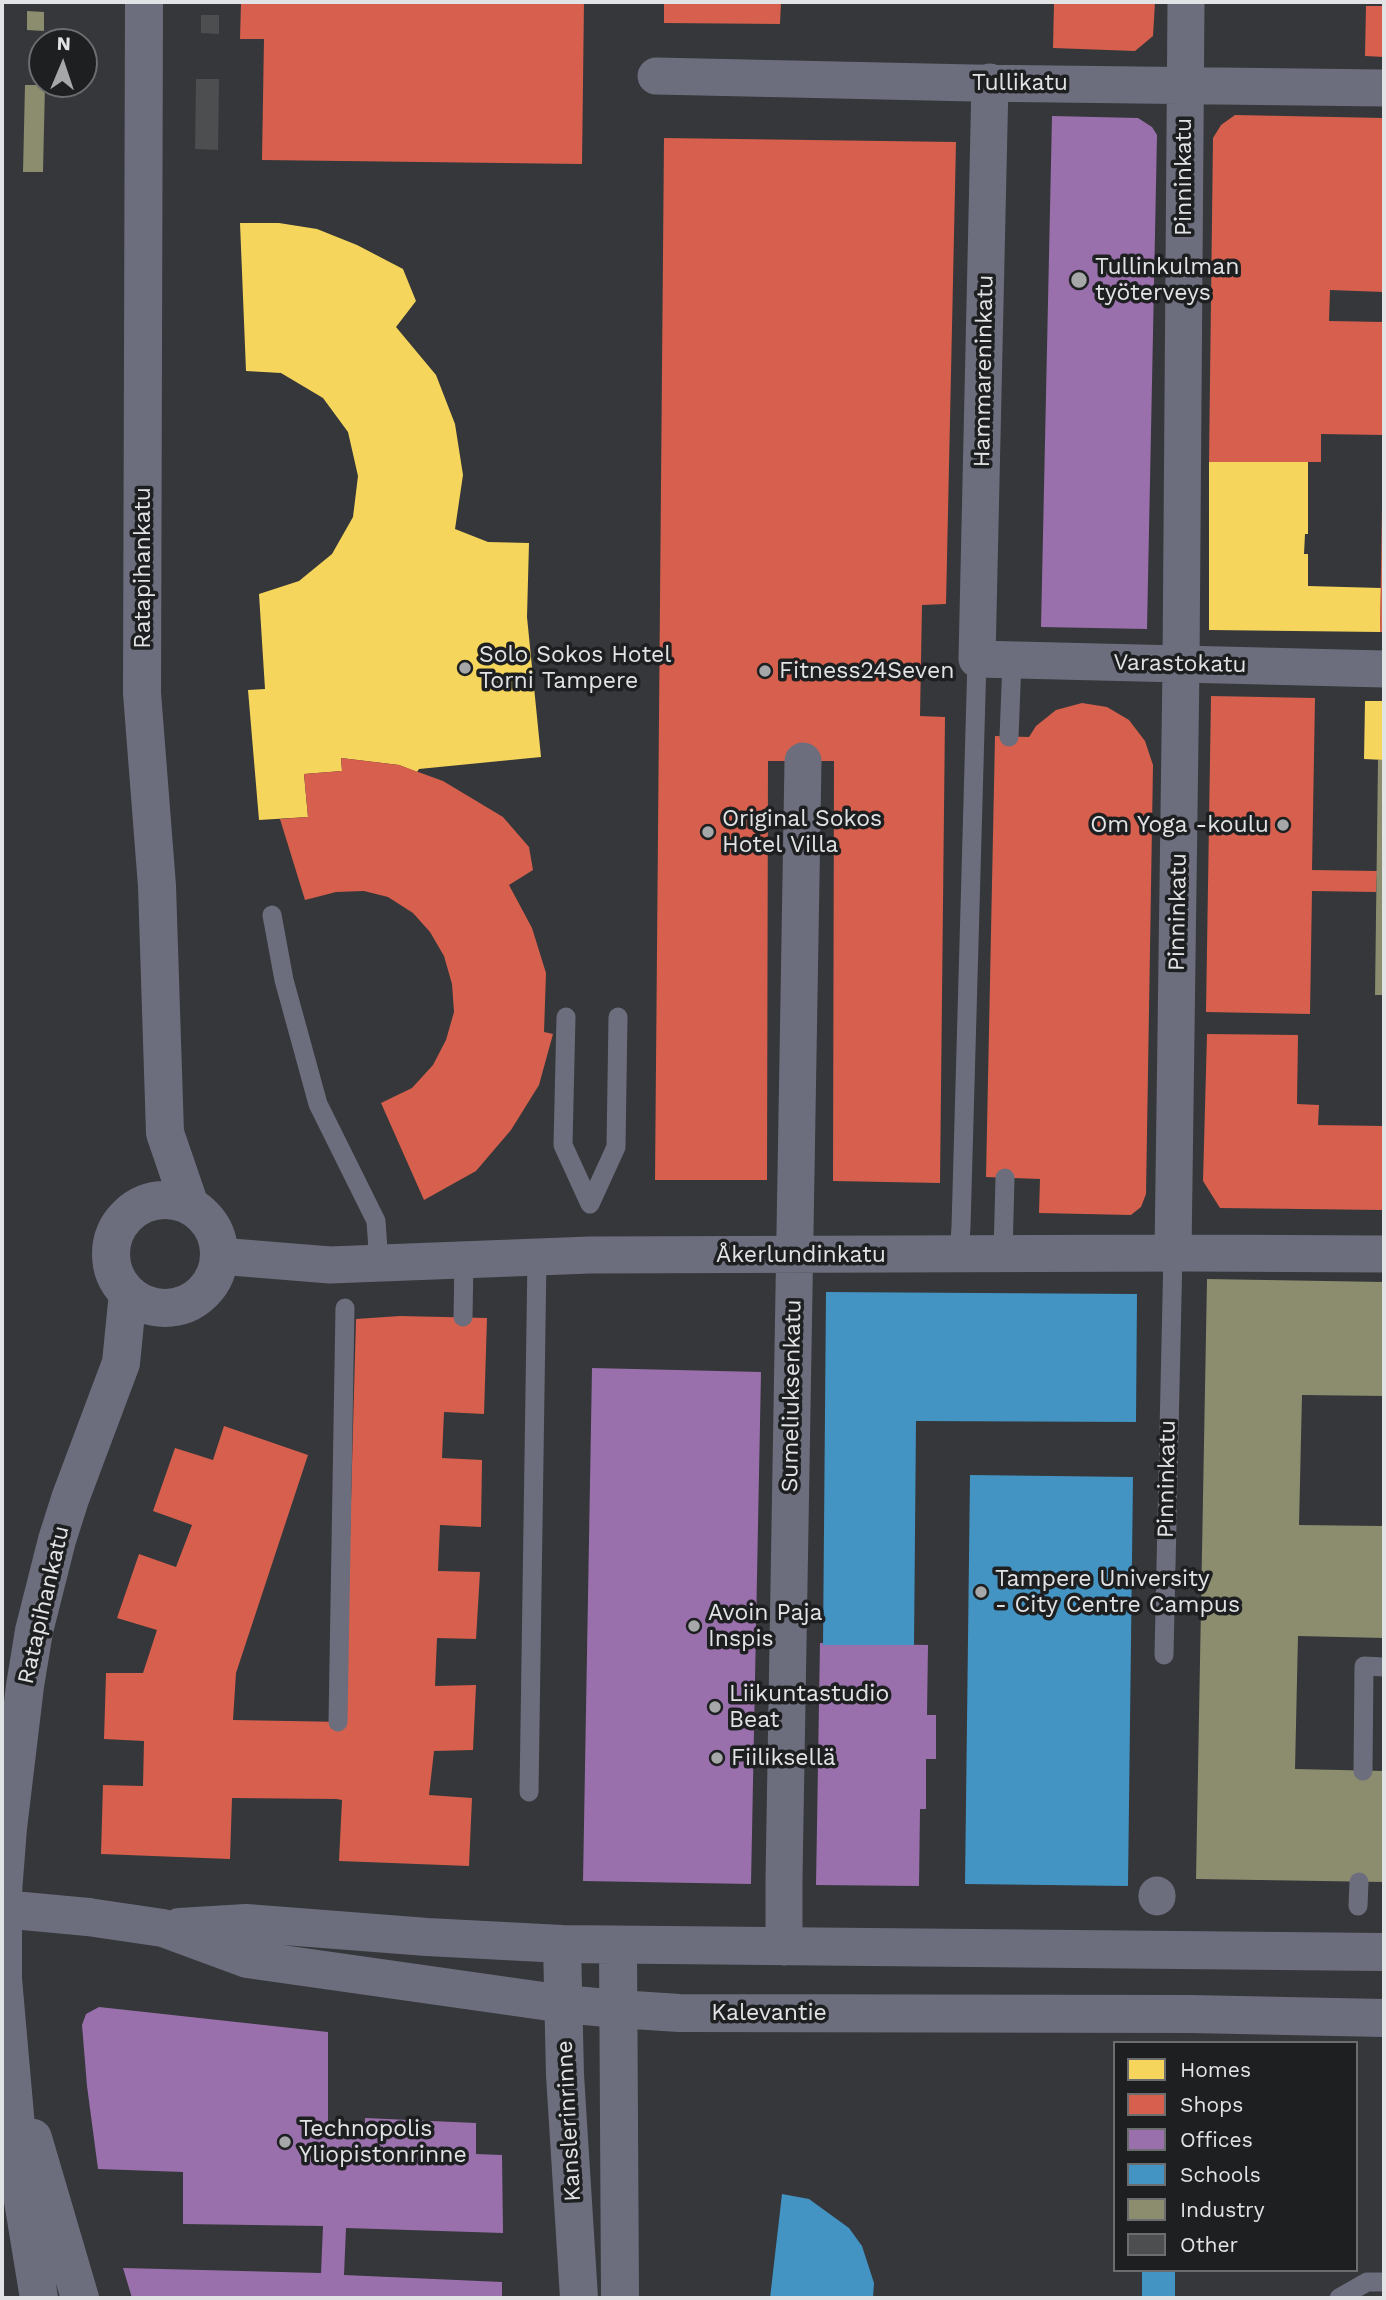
<!DOCTYPE html>
<meta charset="utf-8">
<style>
body{margin:0}
#map{position:relative;width:1386px;height:2300px;overflow:hidden;background:#35373a;font-family:"Work Sans",sans-serif}
canvas{display:block}
.frame{position:absolute;inset:0;border:4px solid #e1e3e5;pointer-events:none}
.legend{position:absolute;left:1113px;top:2041px;width:245px;height:231px;box-sizing:border-box;background:#1d1f20;border:2px solid #6b6d6f;margin:0;padding:9px 12px;list-style:none;font-size:21px;color:#e1e3e5}
.legend li{display:flex;align-items:center;gap:14px;height:35px}
.legend b{width:35px;border:2px solid #6b6d6f}
.north{position:absolute;left:28px;top:28px;width:70px;height:70px;box-sizing:border-box;background:#1d1f20;border:2px solid #6b6d6f;border-radius:50%;rotate:2deg;font-size:19px;font-weight:700;line-height:28px;text-align:center;color:#e1e3e5}
.north::after{content:'';display:block;margin:auto;width:24px;height:32px;background:#a5a7a9;clip-path:polygon(50% 0,100% 100%,50% 72%,0 100%)}
</style>
<div id="map">
<canvas width="1386" height="2300"></canvas>
<div class="frame"></div>
<ul class="legend">
<li><b style="height:19px;background:#f6d55c"></b>Homes</li>
<li><b style="height:19px;background:#d6604d"></b>Shops</li>
<li><b style="height:19px;background:#9970ab"></b>Offices</li>
<li><b style="height:19px;background:#4393c3"></b>Schools</li>
<li><b style="height:19px;background:#8c8c6e"></b>Industry</li>
<li><b style="height:19px;background:#4c4e50"></b>Other</li>
</ul>
<div class="north">N</div>
</div>
<script>
const context = document.querySelector('canvas').getContext('2d');
context.lineJoin = 'round';
function fillPath(path, color) { context.fillStyle = color; context.fill(path, 'evenodd'); }
const shape = rows => new Path2D(rows.map(r => 'M' + r).join(''));
function trace(path, color, width, dash) { context.strokeStyle = color; context.lineWidth = width; context.lineCap = dash ? 'butt' : 'round'; context.setLineDash(dash || []); context.stroke(path); }
function write(font, color, halo, rows, align = 'center') {
  context.font = font + ' "Work Sans",sans-serif'; context.lineWidth = 7; context.setLineDash([]); context.textBaseline = 'middle'; context.strokeStyle = halo; context.fillStyle = color; for (const [text, x, y, turn = 0] of rows) {
    context.save(); context.translate(x, y); context.rotate((+turn || 0) * Math.PI / 180); context.textAlign = isNaN(turn) ? turn : align; if (halo) context.strokeText(text, 0, 0); context.fillText(text, 0, 0); context.restore();
  }
}
fillPath(shape([
 [240,223,279,223,317,229,357,245,403,269,416,301,396,327,436,375,455,424,463,475,455,529,488,542,529,543,527,617,541,757,419,769,417,772,399,765,341,758,342,771,304,774,308,817,259,820,248,690,265,689,259,594,299,581,332,554,353,517,358,476,348,432,323,398,281,373,246,371],
 [1209,462,1308,462,1308,534,1305,534,1304,554,1308,554,1308,586,1381,588,1380,632,1209,630],
 [1365,701,1384,701,1384,760,1364,759]
]), '#f6d55c');
fillPath(shape([
 [241,2,584,2,582,164,262,160,264,39,240,39],
 [664,2,781,2,780,24,664,23],
 [1054,2,1155,2,1153,36,1135,51,1053,48],
 [1366,6,1384,6,1384,57,1365,56],
 [1235,115,1384,118,1384,292,1330,290,1329,321,1384,322,1384,435,1321,434,1321,462,1209,462,1213,138,1221,125],
 [664,138,956,142,946,604,922,605,920,716,945,717,940,1183,833,1181,834,761,768,761,767,1180,655,1180],
 [1382,506,1384,506,1384,632,1380,632],
 [1211,696,1315,698,1312,870,1377,871,1376,892,1312,891,1310,1014,1206,1012],
 [1082,703,1107,707,1129,720,1145,741,1153,765,1146,1194,1141,1207,1131,1215,1039,1213,1040,1179,986,1177,995,736,1029,737,1036,726,1056,710],
 [341,758,399,765,443,781,503,817,529,847,533,870,509,885,532,928,546,973,544,1032,553,1034,539,1085,511,1130,476,1171,424,1200,381,1103,412,1088,433,1065,446,1040,454,1012,452,984,444,956,430,932,413,913,388,897,364,891,336,892,305,900,280,819,308,817,304,774,342,771],
 [1207,1034,1298,1035,1297,1104,1319,1105,1318,1125,1384,1126,1384,1210,1220,1208,1203,1181],
 [400,1316,487,1318,484,1414,444,1412,442,1458,482,1460,481,1527,440,1525,438,1571,480,1572,476,1639,437,1638,435,1686,476,1685,473,1750,434,1751,429,1795,472,1798,469,1866,339,1861,342,1800,336,1799,232,1798,230,1859,101,1854,103,1785,143,1786,144,1741,104,1739,106,1673,143,1673,157,1630,117,1618,139,1554,176,1567,192,1525,153,1511,175,1448,213,1460,224,1426,308,1455,236,1673,233,1720,345,1722,356,1319]
]), '#d6604d');
fillPath(shape([
 [1052,116,1138,118,1152,127,1157,135,1147,629,1041,627],
 [592,1368,761,1372,751,1884,583,1881],
 [820,1643,928,1645,927,1715,936,1715,936,1759,926,1759,926,1809,920,1809,919,1886,816,1885],
 [99,2007,328,2032,328,2128,365,2130,365,2118,476,2123,476,2154,502,2155,503,2233,346,2228,344,2275,502,2282,502,2298,132,2298,123,2268,321,2273,323,2226,183,2224,183,2172,98,2169,87,2086,82,2025,86,2014]
]), '#9970ab');
fillPath(shape([
 [826,1292,1137,1294,1136,1422,916,1421,914,1645,823,1645],
 [970,1475,1133,1477,1128,1886,965,1884],
 [782,2194,809,2199,849,2228,862,2246,874,2283,873,2298,770,2298],
 [1142,2270,1175,2270,1175,2298,1142,2298]
]), '#4393c3');
fillPath(shape([
 [27,11,44,12,44,31,27,30],
 [25,85,45,85,43,172,23,172],
 [1378,760,1384,760,1384,995,1375,995],
 [1207,1279,1384,1282,1384,1396,1302,1395,1299,1525,1384,1526,1384,1638,1298,1636,1295,1769,1384,1771,1384,1882,1196,1879]
]), '#8c8c6e');
fillPath(shape([
 [201,15,219,15,219,34,201,33],
 [196,79,219,79,218,150,195,149]
]), '#4c4e50');
trace(shape([
 [1009,737,1012,661],
 [272,915,284,980,318,1104,376,1221,379,1264],
 [566,1017,563,1145,590,1204],
 [590,1204,616,1147,618,1017],
 [959,1254,961,1227,977,659],
 [1003,1254,1005,1178],
 [463,1317,464,1260],
 [1164,1655,1173,1253],
 [338,1722,345,1308],
 [1363,1771,1364,1666,1384,1667],
 [529,1792,537,1257],
 [1358,1906,1359,1882],
 [1339,2298,1367,2282,1384,2282]
]), '#6c6e7d', 19);
trace(shape([
 [656,76,973,83,1384,88],
 [990,82,977,659,1384,669],
 [1173,1253,1181,665,1186,2],
 [219,1256,330,1265,590,1255,1189,1253,1384,1254],
 [1157,1895,1157,1897],
 [784,1947,784,1879,803,761]
]), '#6c6e7d', 37);
trace(shape([
 [144,2,142,693,157,886,165,1133,190,1206],
 '111 1254a54 54 0 1 1 108 0a54 54 0 1 1-108 0Z',
 [88,1917,163,1928,247,1959,564,2004,618,2009,679,2013,1190,2014,1384,2018],
 [179,1927,246,1923,427,1937,562,1944,1384,1952],
 [562,1944,565,2075,579,2298],
 [618,1945,620,2298],
 [33,2138,80,2298],
 [39,2298,22,2195,3,1979,3,1892,8,1828,25,1686,34,1631,57,1540,70,1499,121,1363,128,1293]
]), '#6c6e7e', 38);
trace(shape([
 [2,1909,88,1917]
]), '#6c6e7e', 38);
for (const [x, y, r, color] of [
 [1079,280,9,"#a5a7a9"],
 [465,668,7,"#a5a7a9"],
 [765,671,7,"#a5a7a9"],
 [1283,825,7,"#a5a7a9"],
 [708,832,7,"#a5a7a9"],
 [981,1592,7,"#a5a7a9"],
 [694,1626,7,"#a5a7a9"],
 [715,1707,7,"#a5a7a9"],
 [717,1758,7,"#a5a7a9"],
 [285,2142,7,"#a5a7a9"]
]) { const dot = new Path2D(); dot.arc(x, y, r, 0, 2 * Math.PI); context.fillStyle = color; context.fill(dot); trace(dot, '#1d1f20', 2.5); }
write('23px', '#e1e3e5', '#1d1f20', [
 ["Tullikatu",1020,83],
 ["Pinninkatu",1184,177,-90],
 ["Hammareninkatu",984,371,-89],
 ["Ratapihankatu",143,568,-90],
 ["Varastokatu",1180,664,1],
 ["Pinninkatu",1178,912,-89],
 ["Åkerlundinkatu",801,1255],
 ["Sumeliuksenkatu",792,1396,-89],
 ["Pinninkatu",1167,1479,-89],
 ["Ratapihankatu",44,1605,-77],
 ["Kalevantie",769,2013],
 ["Kanslerinrinne",569,2121,-93]
]);
write('23px', '#e1e3e5', '#1d1f20', [
 ["Tullinkulman",1095,267],
 ["työterveys",1095,293],
 ["Solo Sokos Hotel",479,655],
 ["Torni Tampere",479,681],
 ["Fitness24Seven",779,671],
 ["Original Sokos",722,819],
 ["Hotel Villa",722,845],
 ["Om Yoga -koulu",1269,825,"right"],
 ["Tampere University",995,1579],
 ["- City Centre Campus",995,1605],
 ["Avoin Paja",708,1613],
 ["Inspis",708,1639],
 ["Liikuntastudio",729,1694],
 ["Beat",729,1720],
 ["Fiiliksellä",731,1758],
 ["Technopolis",299,2129],
 ["Yliopistonrinne",299,2155]
], 'left');
</script>
